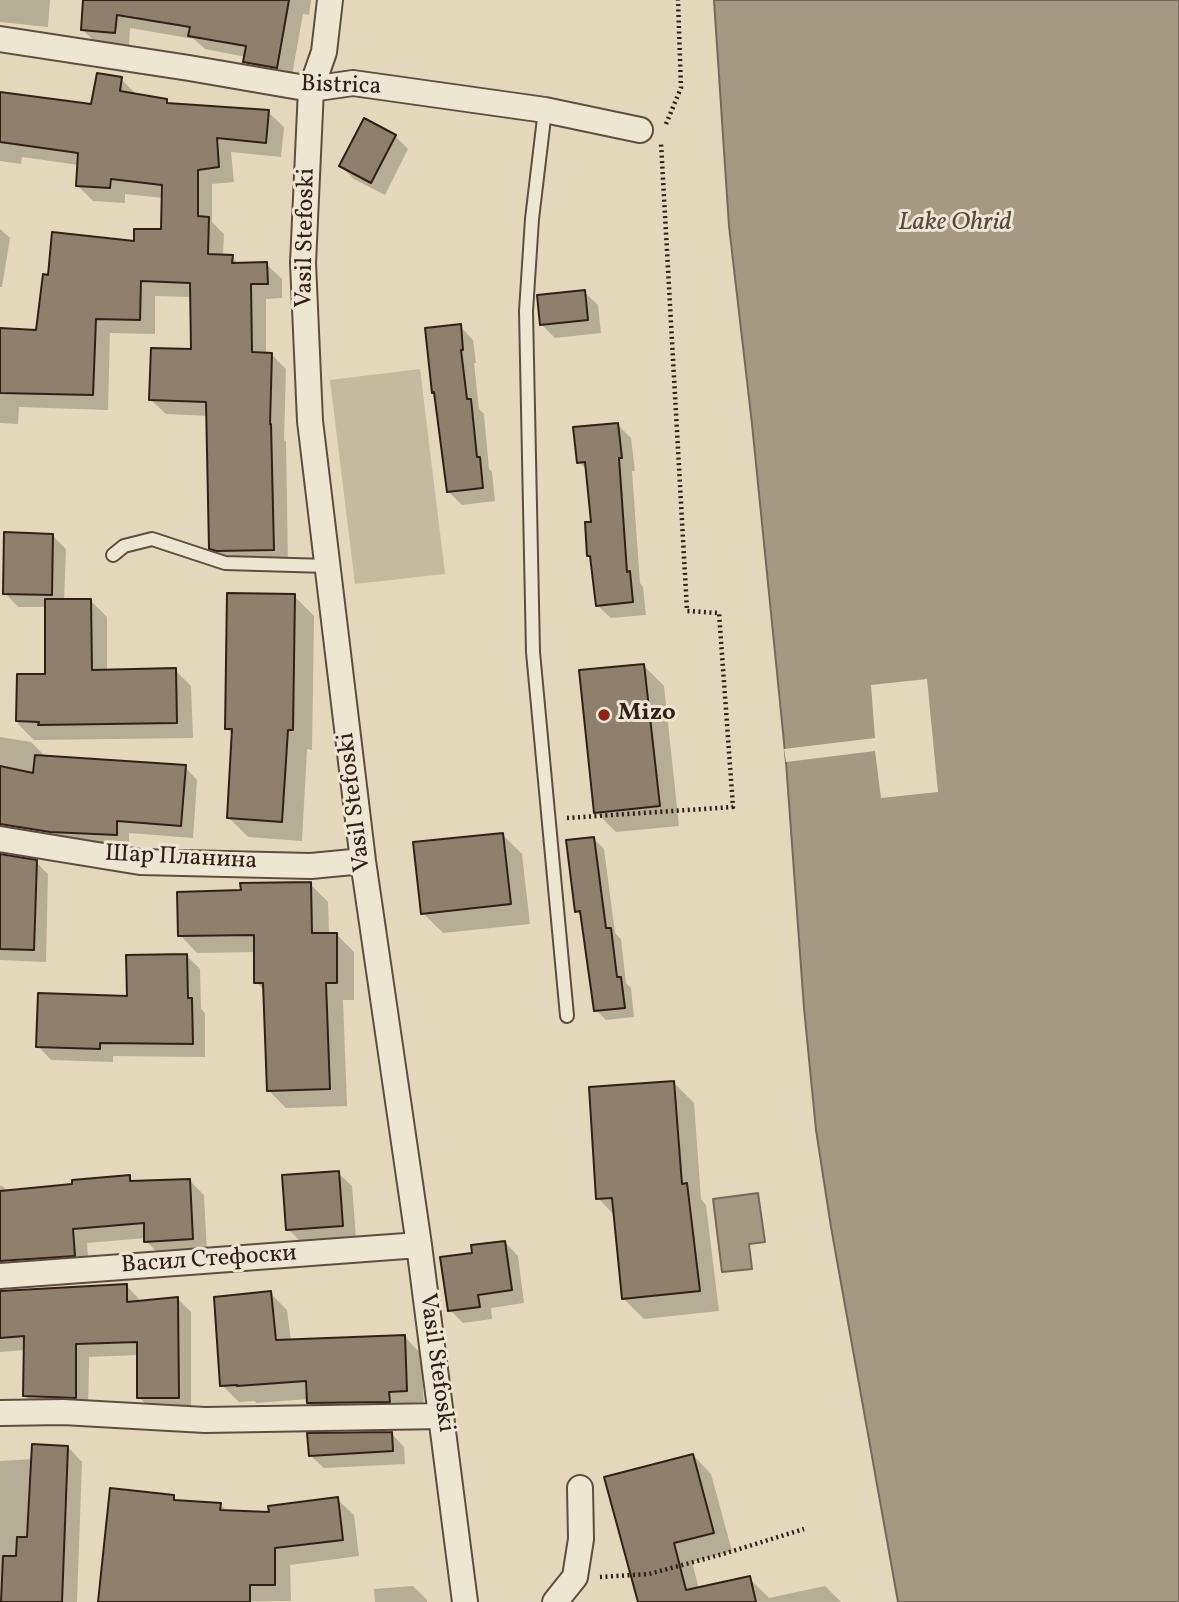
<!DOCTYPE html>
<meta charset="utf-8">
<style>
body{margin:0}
canvas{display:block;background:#e3d8bb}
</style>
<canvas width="1179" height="1602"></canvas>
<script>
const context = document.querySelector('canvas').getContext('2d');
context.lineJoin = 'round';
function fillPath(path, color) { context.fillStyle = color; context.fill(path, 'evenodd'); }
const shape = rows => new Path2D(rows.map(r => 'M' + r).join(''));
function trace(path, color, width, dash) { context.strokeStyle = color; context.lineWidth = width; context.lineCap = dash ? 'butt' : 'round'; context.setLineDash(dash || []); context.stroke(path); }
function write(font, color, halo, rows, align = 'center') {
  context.font = font + ' Vollkorn,serif'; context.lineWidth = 6; context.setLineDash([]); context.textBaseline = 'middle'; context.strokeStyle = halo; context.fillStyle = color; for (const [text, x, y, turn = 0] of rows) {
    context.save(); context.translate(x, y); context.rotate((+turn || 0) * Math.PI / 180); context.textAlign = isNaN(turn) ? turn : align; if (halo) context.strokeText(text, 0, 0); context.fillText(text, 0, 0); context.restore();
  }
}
fillPath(shape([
 [420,369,445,574,355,584,330,380]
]), '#c5b99f');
const water = shape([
 [714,0,1179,0,1179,1602,898,1602,831,1227,816,1130,804,1008,786,762,752,424,729,226,714,0],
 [758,1193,765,1242,749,1244,752,1269,722,1272,713,1199,758,1193]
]);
fillPath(water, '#a69984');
trace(water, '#776959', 2);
fillPath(shape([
 [927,679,938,792,881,798,875,751,786,762,784,749,875,738,871,685]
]), '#e3d8bb');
fillPath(shape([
 [0,0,50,0,48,27,0,22],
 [85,0,311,0,309,15,303,14,291,81,259,76,245,62,246,57,205,49,194,39,130,28,129,46,97,44,83,30],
 [121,79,136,94,166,101,171,105,268,112,284,127,281,157,231,152,234,182,212,184,212,222,224,234,223,257,232,257,240,265,266,264,282,279,282,298,266,299,266,354,271,354,286,369,284,440,286,441,288,565,226,563,211,548,208,416,166,414,150,399,192,351,192,297,155,296,155,334,110,333,108,410,19,407,18,424,0,423,0,330,38,332,50,277,163,231,163,198,125,194,125,203,93,201,78,186,79,165,22,157,21,164,0,161,0,93,93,106],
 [395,136,408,149,385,195,354,179,341,166],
 [0,229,10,238,2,287,0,287],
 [584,292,598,305,601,333,555,338,541,324],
 [460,326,473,340,476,363,474,363,479,409,484,414,489,469,492,472,495,501,462,505,448,491,436,395,433,392],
 [617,424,631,438,635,471,632,471,640,583,643,587,646,615,611,618,597,605,592,559,589,555,593,524,588,471,579,462],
 [52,535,66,549,64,601,91,601,107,617,107,671,175,670,191,686,193,738,34,740,18,724,19,675,47,676,47,607,18,607,5,593],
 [294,596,314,616,312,750,307,749,302,841,248,837,228,817,233,735,227,728],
 [644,666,664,686,679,826,616,832,596,812],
 [0,737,31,742,44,755,44,757,185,767,197,780,193,838,129,833,129,847,64,844,0,831],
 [502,834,522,854,530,924,443,933,423,913],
 [594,839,604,849,615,933,621,939,626,983,631,988,634,1017,606,1020,596,1010,583,918,576,911],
 [0,855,36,862,48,874,46,962,0,960],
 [310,884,328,902,329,935,337,935,354,952,354,1000,343,1000,347,1106,286,1108,268,1090,265,991,256,982,256,952,197,953,180,935,242,892],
 [186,955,200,969,201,1009,205,1013,205,1057,113,1056,113,1062,51,1060,38,1046,129,997],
 [674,1083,694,1103,701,1199,706,1205,719,1311,644,1319,624,1299,615,1216,598,1198],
 [338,1173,352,1186,356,1238,301,1242,288,1229],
 [129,1177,135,1183,189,1180,204,1195,207,1253,161,1256,146,1241,146,1238,87,1243,89,1270,1,1284,0,1289,0,1186,2,1186,9,1192,74,1185],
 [505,1242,518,1256,524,1303,491,1308,492,1319,463,1323,450,1310,474,1255],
 [126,1285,139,1299,139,1303,178,1299,191,1312,191,1410,152,1410,139,1397,138,1355,89,1357,88,1410,39,1409,25,1396,26,1350,0,1352,0,1293],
 [270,1293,287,1310,291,1341,404,1336,421,1354,424,1407,326,1420,309,1403,309,1399,256,1403,255,1401,239,1402,222,1385],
 [391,1433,404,1447,405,1464,324,1468,310,1455],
 [68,1447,82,1462,77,1602,0,1602,0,1461,33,1459],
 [693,1455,711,1474,732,1551,692,1562,699,1589,749,1578,769,1598,825,1586,841,1602,640,1602],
 [173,1497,179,1502,220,1504,228,1512,271,1514,337,1499,354,1515,359,1556,290,1565,291,1601,100,1602],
 [413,1586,427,1600,427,1602,375,1602,374,1589]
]), '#0003');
const building = shape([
 [83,0,289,0,277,68,243,62,246,46,188,36,190,27,117,15,115,33,81,30,83,0],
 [97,73,122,77,120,91,167,99,167,103,269,110,266,143,217,138,219,167,198,170,198,216,209,217,208,254,233,255,232,263,267,262,268,284,251,284,252,352,272,353,270,424,271,424,274,550,217,551,209,549,206,402,149,400,151,348,191,349,190,283,141,281,140,320,96,319,93,395,0,393,0,328,36,330,43,274,48,275,52,232,134,241,134,229,161,229,162,185,111,179,110,188,76,186,78,153,0,142,0,92,91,104,97,73],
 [364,118,396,135,371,183,339,166,364,118],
 [585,290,588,320,540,325,537,295,585,290],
 [461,324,463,350,461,350,467,399,471,399,477,457,480,457,483,488,447,492,434,392,432,393,425,328,461,324],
 [618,423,622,458,619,458,627,572,630,571,633,602,596,606,590,556,587,556,585,522,591,522,585,462,577,463,573,427,618,423],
 [4,532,53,534,52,595,3,594,4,532],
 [227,593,295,594,293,730,288,730,282,822,227,818,232,729,225,729,227,593],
 [45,599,91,599,92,670,176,668,177,723,38,725,39,722,16,721,17,674,45,674,45,599],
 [644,664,660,806,594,813,579,670,644,664],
 [35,755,186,765,181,826,117,821,117,835,50,832,0,824,0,766,33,773,35,755],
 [503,833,511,904,421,914,413,842,503,833],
 [594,837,606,928,611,928,617,977,621,977,625,1008,594,1011,580,911,575,912,566,840,594,837],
 [0,854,37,860,34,950,0,949,0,854],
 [311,882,312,933,337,933,337,983,326,983,330,1089,267,1091,263,983,254,983,254,935,178,936,177,892,241,890,240,883,311,882],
 [187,954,188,998,192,998,193,1044,100,1043,100,1049,36,1047,38,993,127,996,126,955,187,954],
 [674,1081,682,1184,687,1183,700,1291,622,1299,612,1198,596,1199,589,1087,674,1081],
 [339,1171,343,1226,286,1230,282,1175,339,1171],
 [130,1175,130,1181,190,1179,193,1239,144,1242,144,1223,73,1229,75,1256,0,1261,0,1191,72,1184,72,1180,130,1175],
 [505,1241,512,1290,478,1295,480,1307,448,1311,440,1257,472,1253,471,1245,505,1241],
 [127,1284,127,1302,178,1297,179,1398,137,1398,137,1342,76,1344,76,1398,23,1396,24,1336,0,1338,0,1291,127,1284],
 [271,1291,276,1340,405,1335,407,1391,389,1392,390,1402,307,1403,306,1381,237,1386,237,1385,220,1386,214,1297,271,1291],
 [392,1432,393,1451,309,1456,307,1433,392,1432],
 [32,1444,68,1446,62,1602,1,1602,3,1556,16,1556,17,1537,27,1537,32,1444],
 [693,1454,714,1533,674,1543,686,1590,750,1576,756,1602,638,1602,604,1477,693,1454],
 [110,1488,174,1495,174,1500,221,1503,220,1510,269,1512,268,1506,338,1497,343,1540,275,1548,275,1585,250,1585,250,1602,98,1602,110,1488]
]);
fillPath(building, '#8e806d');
trace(building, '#312018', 2);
const lane = shape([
 [545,110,532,219,526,311,533,652,567,1016],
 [113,555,124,546,152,539,225,563,327,566]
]);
const street = shape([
 [330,0,324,52,311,89,303,263,310,421,363,861,419,1245,465,1602],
 [0,39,189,68,311,89,353,83,545,110,640,130],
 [0,839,140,862,311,866,363,861],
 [0,1276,419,1245],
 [0,1413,63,1412,205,1420,442,1416],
 [555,1602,575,1577,581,1539,580,1488]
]);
trace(lane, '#5e4e41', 16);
trace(street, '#5e4e41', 28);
trace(shape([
 [666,124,681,88,678,0],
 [567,818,733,807,719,613,687,611,661,143],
 [600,1577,649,1574,723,1554,804,1529]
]), '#312018', 4.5, [2, 3.5]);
trace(lane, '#ede6d3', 12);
trace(street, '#ede6d3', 24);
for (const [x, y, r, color] of [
 [604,715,7,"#8f2418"]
]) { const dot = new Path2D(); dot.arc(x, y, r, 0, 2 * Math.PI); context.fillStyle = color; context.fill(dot); trace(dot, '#ede6d3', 2.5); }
write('24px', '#312018', '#ede6d3', [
 ["Bistrica",341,87,2],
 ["Vasil Stefoski",307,238,-89],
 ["Vasil Stefoski",356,802,-97],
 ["Шар Планина",181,859,3],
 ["Васил Стефоски",209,1261,-4],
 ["Vasil Stefoski",435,1363,82]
]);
write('bold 24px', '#312018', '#ede6d3', [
 ["Mizo",618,715]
], 'left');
write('italic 26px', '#5a4a3e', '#ede6d3', [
 ["Lake Ohrid",955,224]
]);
</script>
